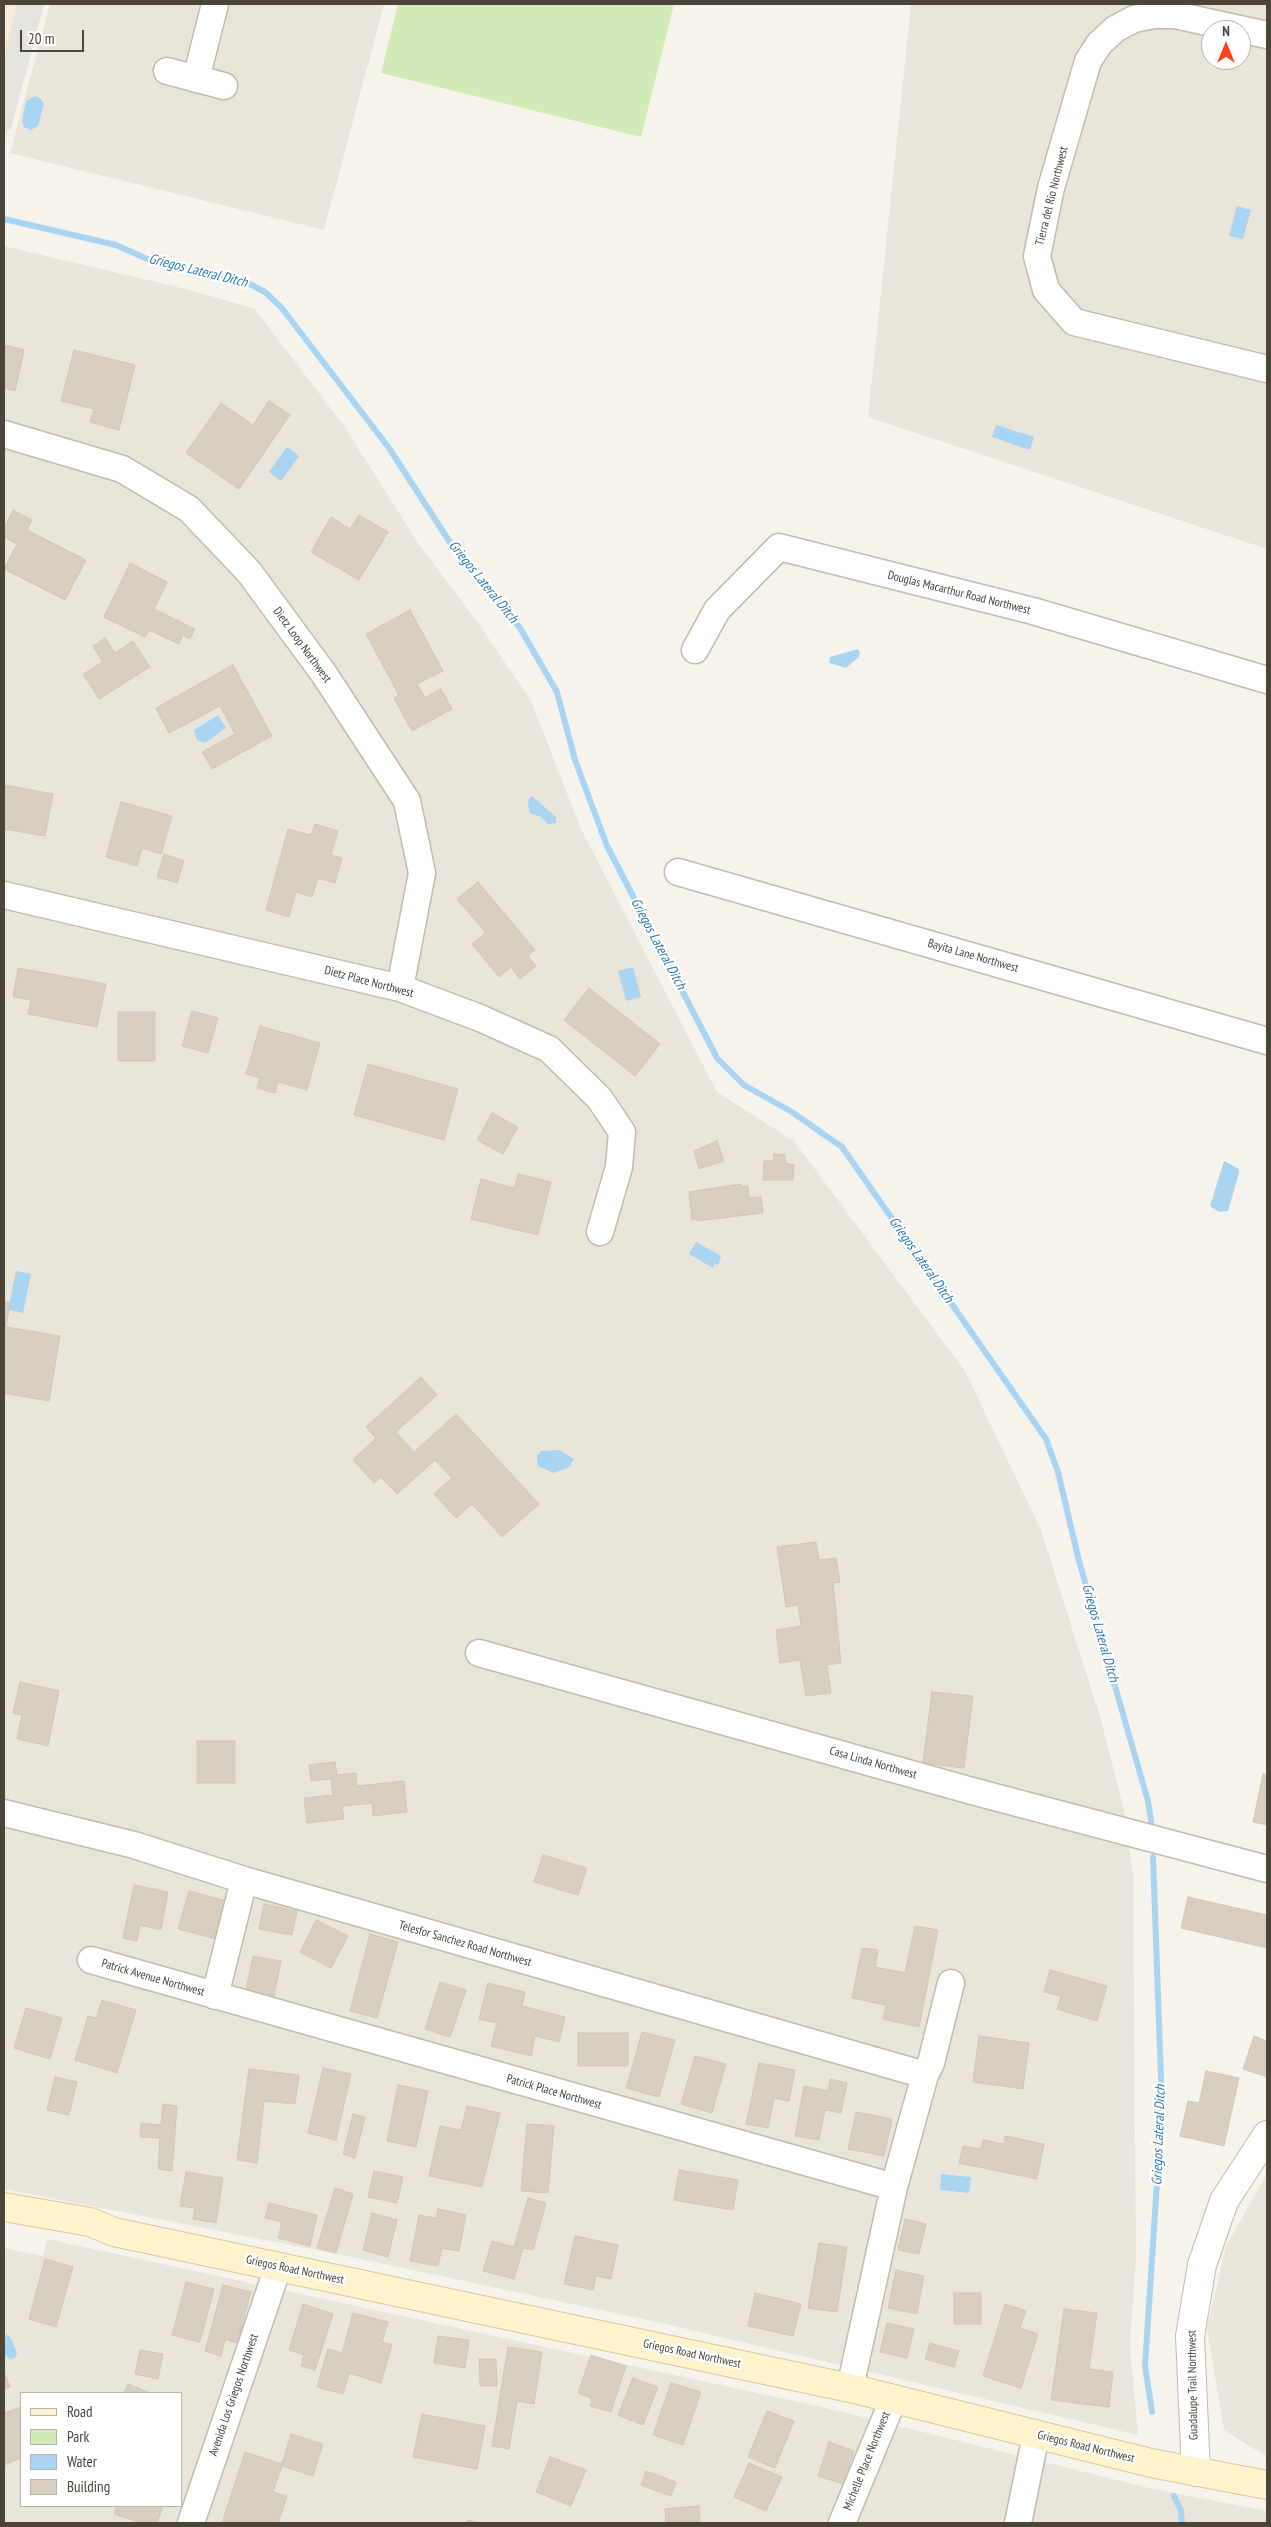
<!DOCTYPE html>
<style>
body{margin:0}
#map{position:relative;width:1271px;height:2527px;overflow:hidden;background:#f6f3ec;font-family:"PT Sans Narrow",sans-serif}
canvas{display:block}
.frame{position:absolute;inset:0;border:5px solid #4b4439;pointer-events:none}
.legend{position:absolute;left:20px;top:2392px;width:162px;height:115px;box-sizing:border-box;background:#fff;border:1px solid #b7b4b0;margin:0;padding:6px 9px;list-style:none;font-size:15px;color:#4b4439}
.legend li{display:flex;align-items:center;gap:10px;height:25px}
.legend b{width:25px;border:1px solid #b7b4b0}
.north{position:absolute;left:1201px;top:20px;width:50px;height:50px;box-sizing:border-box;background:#fff;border:1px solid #b7b4b0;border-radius:50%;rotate:0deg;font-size:14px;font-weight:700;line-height:20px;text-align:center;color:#4b4439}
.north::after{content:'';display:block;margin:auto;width:18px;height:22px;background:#fc3f1d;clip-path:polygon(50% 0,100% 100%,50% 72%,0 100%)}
.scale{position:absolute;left:20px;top:30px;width:64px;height:22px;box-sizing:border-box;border:2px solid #4b4439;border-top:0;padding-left:6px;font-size:15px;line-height:18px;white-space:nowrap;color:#4b4439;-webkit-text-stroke:4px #fff;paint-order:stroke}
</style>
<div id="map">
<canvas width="1271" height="2527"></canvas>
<div class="frame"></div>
<ul class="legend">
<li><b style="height:6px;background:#fff3cd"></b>Road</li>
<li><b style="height:14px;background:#d2eab5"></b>Park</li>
<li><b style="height:14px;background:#a9d4f2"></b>Water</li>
<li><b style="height:14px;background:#d8cfc1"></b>Building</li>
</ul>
<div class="north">N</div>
<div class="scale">20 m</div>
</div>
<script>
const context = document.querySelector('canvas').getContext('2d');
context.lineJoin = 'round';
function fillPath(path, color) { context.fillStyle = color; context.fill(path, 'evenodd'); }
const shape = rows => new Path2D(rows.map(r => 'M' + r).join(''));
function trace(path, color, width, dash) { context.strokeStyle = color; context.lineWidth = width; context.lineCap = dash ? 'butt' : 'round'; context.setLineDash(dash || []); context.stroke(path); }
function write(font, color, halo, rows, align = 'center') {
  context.font = font + ' "PT Sans Narrow",sans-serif'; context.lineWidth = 4.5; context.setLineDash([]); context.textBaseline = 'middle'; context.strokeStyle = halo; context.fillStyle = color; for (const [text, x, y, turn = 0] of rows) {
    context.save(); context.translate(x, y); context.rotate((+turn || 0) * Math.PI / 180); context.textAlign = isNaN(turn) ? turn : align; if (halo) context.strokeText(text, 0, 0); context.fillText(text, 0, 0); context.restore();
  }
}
fillPath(shape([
 [50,4,384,4,324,230,10,153],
 [911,4,1267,4,1267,549,868,417],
 [1211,30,1241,30,1241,60,1211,60],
 [4,246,190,290,255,309,344,426,420,546,479,624,531,701,581,829,717,1092,794,1141,965,1371,1041,1530,1101,1720,1124,1810,1133,1874,1136,2258,1130,2346,1138,2435,657,2322,337,2254,4,2189],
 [1267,2174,1267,2455,1262,2454,1224,2430,1207,2329,1226,2246],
 [47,2239,822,2407,1153,2489,1267,2511,1267,2523,4,2523,4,2248,43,2256],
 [21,2393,181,2393,181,2506,21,2506]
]), '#eae5da');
fillPath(shape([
 [4,4,41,4,4,147]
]), '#f7ead8');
fillPath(shape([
 [398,4,674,4,641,137,381,73]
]), '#d2eab5');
fillPath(shape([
 [17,4,44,4,11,129,4,130,4,58]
]), '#e5e3e0');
fillPath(shape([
 [35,96,41,99,44,104,38,126,31,130,24,127,22,121,26,101],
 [1237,206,1251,210,1243,239,1229,236],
 [996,425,1034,437,1030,450,992,437],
 [287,447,299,456,281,481,269,472],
 [858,649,860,652,859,657,846,668,829,663,830,657],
 [218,715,226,728,205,743,197,740,194,730],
 [532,796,556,817,556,823,548,824,541,817,530,813,528,803,529,798],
 [633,967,641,997,626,1001,618,971],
 [1224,1161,1239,1169,1239,1173,1228,1211,1219,1212,1210,1206],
 [696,1242,721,1256,718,1265,715,1264,713,1268,689,1254],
 [16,1271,31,1274,23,1313,8,1310],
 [559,1450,574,1459,569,1467,554,1473,538,1466,537,1456,541,1451],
 [941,2174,971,2177,969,2193,940,2190],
 [6,2334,10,2337,17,2353,15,2358,10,2359,4,2354]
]), '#a9d4f2');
trace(shape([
 [4,219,116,245,147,259,246,282,265,292,281,307,389,448,451,544,520,628,557,692,575,760,607,846,717,1058,744,1085,792,1112,842,1147,1046,1439,1058,1472,1079,1561,1148,1801,1152,1827],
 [1152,2412,1145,2366,1162,2106,1153,1857],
 [1174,2496,1181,2511,1182,2523]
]), '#a9d4f2', 6);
const building = shape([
 [4,345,24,350,15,391,4,388,4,345],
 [74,350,135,365,119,430,90,422,94,409,61,401,74,350],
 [269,401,290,415,239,489,186,453,221,403,253,425,269,401],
 [13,510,32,520,27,530,86,560,65,600,4,569,17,544,4,537,4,529,13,510],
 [359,515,388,532,359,580,311,552,331,517,350,529,359,515],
 [130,563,167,582,154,609,195,629,190,639,183,635,179,644,149,630,145,637,104,617,130,563],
 [410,610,443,671,417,684,425,698,441,689,452,709,412,731,394,698,399,695,366,634,410,610],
 [105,638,115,653,133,641,150,667,99,699,83,674,103,662,93,646,105,638],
 [233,665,272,736,212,769,202,752,235,734,220,706,169,733,156,708,233,665],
 [4,785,53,794,45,836,4,829,4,785],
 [121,802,172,816,161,854,142,848,137,866,106,857,121,802],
 [315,824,338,831,331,855,342,858,335,883,318,878,312,897,296,892,289,917,266,910,288,829,311,835,315,824],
 [164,854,184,861,177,883,157,877,164,854],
 [478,882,535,950,528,956,536,966,520,979,511,967,499,977,472,944,486,933,457,899,478,882],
 [18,968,106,984,97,1027,28,1014,31,1000,13,997,18,968],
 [589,988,660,1044,635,1076,564,1020,589,988],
 [192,1011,218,1018,208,1053,182,1046,192,1011],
 [118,1012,155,1012,155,1061,118,1061,118,1012],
 [260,1026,320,1043,307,1090,278,1082,275,1093,257,1088,260,1078,246,1074,260,1026],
 [368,1064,458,1089,444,1140,354,1115,368,1064],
 [492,1113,518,1127,503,1154,477,1140,492,1113],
 [717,1141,724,1161,699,1169,694,1151,717,1141],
 [774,1154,785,1155,785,1163,794,1165,793,1180,763,1180,764,1161,773,1161,774,1154],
 [518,1174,551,1182,538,1235,471,1219,481,1179,514,1188,518,1174],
 [741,1184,741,1187,748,1186,749,1198,761,1197,763,1213,697,1221,697,1219,692,1220,689,1192,741,1184],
 [4,1302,10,1303,6,1327,60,1336,49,1401,4,1393,4,1302],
 [421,1377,437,1395,396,1432,414,1452,456,1414,539,1504,502,1537,472,1504,456,1518,434,1494,452,1478,435,1460,397,1494,381,1477,374,1483,353,1460,376,1438,366,1427,421,1377],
 [816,1542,819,1560,836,1558,840,1582,833,1583,841,1663,827,1665,831,1693,806,1696,800,1660,780,1663,776,1630,801,1626,798,1605,786,1607,777,1547,816,1542],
 [20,1682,59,1691,48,1746,17,1739,22,1715,13,1713,20,1682],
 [932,1692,973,1696,964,1768,923,1763,932,1692],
 [197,1741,235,1741,235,1783,197,1783,197,1741],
 [335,1762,337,1775,356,1773,357,1786,404,1781,407,1812,373,1816,372,1803,342,1806,344,1819,307,1823,304,1798,333,1795,331,1779,311,1781,309,1765,335,1762],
 [1263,1774,1267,1775,1267,1825,1253,1822,1263,1774],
 [543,1855,587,1868,578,1895,534,1882,543,1855],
 [134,1885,168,1892,161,1930,140,1925,137,1941,123,1938,134,1885],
 [189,1891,227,1901,216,1939,178,1929,189,1891],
 [1188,1897,1267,1915,1267,1948,1181,1928,1188,1897],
 [264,1904,297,1911,292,1935,259,1929,264,1904],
 [316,1920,348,1936,331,1968,300,1952,316,1920],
 [915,1926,938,1930,919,2027,883,2019,886,2005,852,1998,862,1948,878,1950,875,1967,905,1973,915,1926],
 [370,1934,398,1942,377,2018,350,2011,370,1934],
 [253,1956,281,1961,274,1996,246,1990,253,1956],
 [1050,1970,1107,1986,1097,2021,1057,2009,1061,1996,1044,1992,1050,1970],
 [440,1982,466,1990,450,2037,425,2029,440,1982],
 [488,1983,525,1992,522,2006,565,2017,559,2042,535,2036,531,2056,491,2046,497,2023,479,2019,488,1983],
 [102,2000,136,2010,117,2073,75,2060,88,2016,96,2018,102,2000],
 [26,2008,62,2018,50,2059,14,2048,26,2008],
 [642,2032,675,2040,659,2097,626,2088,642,2032],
 [578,2033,628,2033,628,2066,578,2066,578,2033],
 [979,2036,1029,2043,1023,2089,973,2082,979,2036],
 [1254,2036,1267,2041,1267,2077,1243,2069,1254,2036],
 [695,2056,726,2064,712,2113,681,2104,695,2056],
 [759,2063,795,2070,789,2101,774,2098,768,2128,746,2124,759,2063],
 [323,2068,351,2074,336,2140,308,2133,323,2068],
 [249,2069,299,2075,295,2104,264,2101,257,2163,237,2160,249,2069],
 [1206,2071,1239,2078,1224,2146,1180,2136,1188,2101,1199,2103,1206,2071],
 [55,2077,77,2082,69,2115,47,2110,55,2077],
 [830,2079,847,2083,841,2113,825,2110,819,2140,795,2136,804,2086,828,2091,830,2079],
 [398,2085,428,2091,416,2147,387,2141,398,2085],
 [163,2104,177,2106,172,2171,158,2169,160,2138,140,2137,141,2123,161,2125,163,2104],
 [467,2106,500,2113,482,2187,429,2176,440,2126,461,2130,467,2106],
 [856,2112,892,2119,884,2156,848,2149,856,2112],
 [353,2114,365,2117,355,2158,343,2154,353,2114],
 [527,2124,554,2126,548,2193,521,2191,527,2124],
 [1005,2136,1044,2144,1037,2179,959,2163,963,2146,981,2149,983,2140,1004,2144,1005,2136],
 [679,2170,738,2180,733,2210,674,2200,679,2170],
 [374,2171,403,2177,397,2203,368,2197,374,2171],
 [186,2172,223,2178,216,2223,193,2219,195,2208,180,2206,186,2172],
 [335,2188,353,2194,336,2253,317,2248,335,2188],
 [528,2198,546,2203,533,2250,523,2248,514,2279,483,2271,492,2241,514,2247,528,2198],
 [269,2203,317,2215,310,2246,278,2238,282,2222,265,2218,269,2203],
 [438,2209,466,2215,459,2251,442,2248,438,2266,410,2261,419,2215,436,2218,438,2209],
 [372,2213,397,2220,388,2257,363,2250,372,2213],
 [905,2219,926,2224,919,2254,898,2250,905,2219],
 [575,2236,618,2245,611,2279,596,2276,593,2290,564,2284,575,2236],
 [819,2243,847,2247,837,2312,808,2308,819,2243],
 [45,2259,73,2267,56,2327,29,2319,45,2259],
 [896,2270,924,2276,917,2314,888,2308,896,2270],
 [186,2282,214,2289,200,2342,172,2335,186,2282],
 [223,2285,251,2292,237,2343,225,2339,221,2356,205,2351,223,2285],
 [755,2293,801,2304,793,2336,748,2326,755,2293],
 [954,2293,981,2293,981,2324,954,2324,954,2293],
 [303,2304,333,2314,315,2370,301,2366,304,2355,289,2350,303,2304],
 [1005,2304,1026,2311,1020,2328,1038,2334,1021,2388,983,2376,1005,2304],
 [1064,2309,1097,2313,1089,2369,1113,2372,1109,2407,1051,2400,1064,2309],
 [353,2313,388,2322,382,2342,392,2345,381,2383,349,2373,343,2394,317,2387,328,2349,342,2353,353,2313],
 [887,2323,914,2329,907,2358,880,2352,887,2323],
 [438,2336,469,2340,465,2368,434,2363,438,2336],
 [930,2343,959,2351,954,2367,925,2359,930,2343],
 [508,2347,542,2352,534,2404,517,2401,509,2449,492,2446,508,2347],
 [140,2350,163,2354,158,2379,135,2374,140,2350],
 [591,2355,626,2366,611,2412,590,2406,592,2398,578,2393,591,2355],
 [479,2359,496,2359,497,2386,480,2386,479,2359],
 [4,2372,10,2387,4,2390,4,2372],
 [633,2378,658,2387,643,2425,618,2415,633,2378],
 [671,2383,701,2392,683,2445,653,2435,671,2383],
 [128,2384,150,2393,124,2393,128,2384],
 [21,2407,21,2458,4,2465,4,2413,21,2407],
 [767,2411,794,2421,775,2468,748,2457,767,2411],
 [422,2414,485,2426,477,2469,413,2457,422,2414],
 [291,2434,323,2444,313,2476,282,2466,273,2492,287,2496,278,2523,222,2523,245,2452,282,2464,291,2434],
 [829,2442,854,2451,843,2484,818,2476,829,2442],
 [550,2457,586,2470,571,2506,536,2492,550,2457],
 [749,2463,782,2477,766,2511,734,2497,749,2463],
 [646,2471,676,2482,671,2496,641,2485,646,2471],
 [117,2506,163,2506,157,2523,141,2523,114,2514,117,2506],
 [699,2506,700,2523,666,2523,665,2509,699,2506],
 [468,2520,480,2523,466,2523,468,2520]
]);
fillPath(building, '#d8cfc1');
trace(building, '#d3c7b4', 1);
const minor = shape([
 [1267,35,1175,15,1154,15,1134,19,1115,29,1099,44,1088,61,1051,188,1037,256,1046,290,1074,322,1267,369],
 [167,71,224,86],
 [196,79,215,4],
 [4,434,122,469,189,509,249,572,324,674,407,801,422,873,400,988],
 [695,650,717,610,779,547,1033,611,1267,680],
 [678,872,1267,1041],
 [4,895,400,988,480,1018,549,1049,599,1098,622,1132,619,1167,600,1232],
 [479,1653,972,1791,1267,1869],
 [4,1813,134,1845,244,1880,925,2075],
 [91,1960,894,2187],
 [215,1996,244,1880],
 [850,2388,894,2187,925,2075,931,2063,951,1983],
 [191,2523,278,2267],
 [842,2523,893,2400],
 [1018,2523,1036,2435]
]);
const tertiary = shape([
 [1196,2472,1190,2336,1202,2265,1224,2201,1267,2135]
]);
const secondary = shape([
 [4,2207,90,2222,114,2232,850,2388,1151,2463,1267,2485]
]);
trace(minor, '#c2bbae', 29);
trace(tertiary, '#c2bbae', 30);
trace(secondary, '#d6c79b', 30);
trace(minor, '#fff', 26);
trace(tertiary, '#fff', 28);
trace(secondary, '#fff3cd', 28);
write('12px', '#4b4439', '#fff', [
 ["Tierra del Rio Northwest",1052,196,-76],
 ["Douglas Macarthur Road Northwest",959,593,14],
 ["Dietz Loop Northwest",302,645,54],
 ["Bayita Lane Northwest",973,956,16],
 ["Dietz Place Northwest",369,982,15],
 ["Casa Linda Northwest",873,1763,16],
 ["Telesfor Sanchez Road Northwest",465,1944,16],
 ["Patrick Avenue Northwest",153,1978,16],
 ["Patrick Place Northwest",554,2092,16],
 ["Griegos Road Northwest",295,2270,12],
 ["Griegos Road Northwest",692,2354,12],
 ["Guadalupe Trail Northwest",1193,2385,-91],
 ["Avenida Los Griegos Northwest",234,2395,-71],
 ["Griegos Road Northwest",1086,2447,14],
 ["Michelle Place Northwest",867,2461,-68]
]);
write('italic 14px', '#2e7ab2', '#fff', [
 ["Griegos Lateral Ditch",198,271,14],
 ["Griegos Lateral Ditch",483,582,51],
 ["Griegos Lateral Ditch",658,944,62],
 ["Griegos Lateral Ditch",921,1260,55],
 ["Griegos Lateral Ditch",1100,1633,74],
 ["Griegos Lateral Ditch",1159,2135,-88]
]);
</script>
